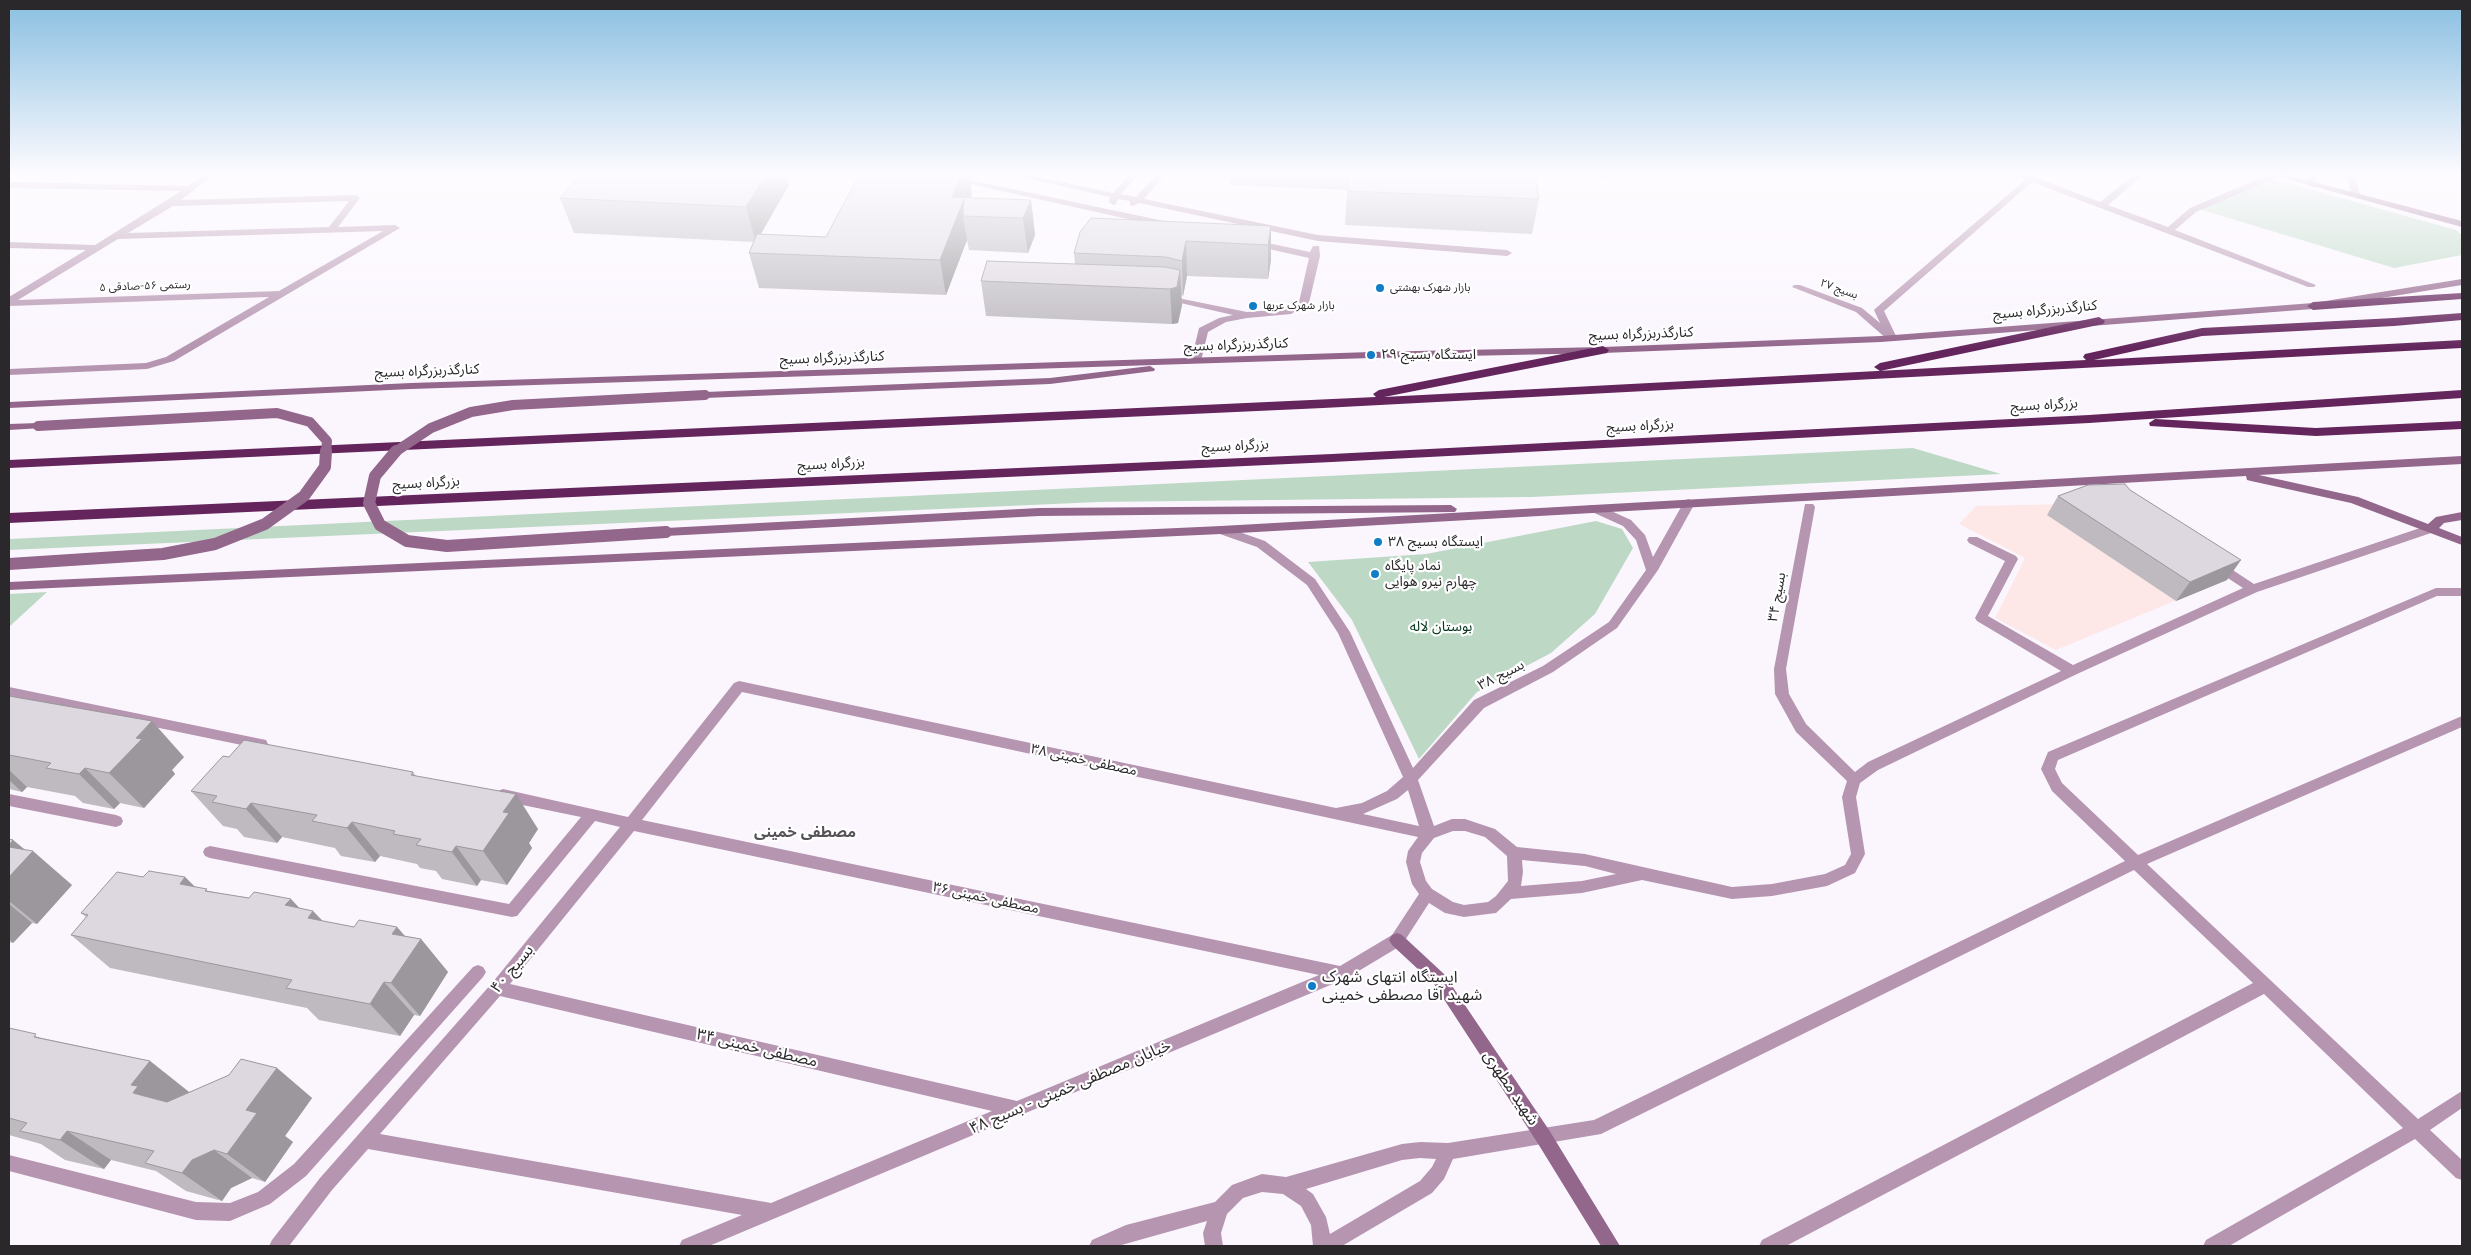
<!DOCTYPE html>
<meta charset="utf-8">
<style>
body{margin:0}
#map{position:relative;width:2471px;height:1255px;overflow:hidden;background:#fbf6fe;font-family:Quicksand,sans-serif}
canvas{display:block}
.frame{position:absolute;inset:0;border:10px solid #2a282b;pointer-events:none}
</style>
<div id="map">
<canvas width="2471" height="1255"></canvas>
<div class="frame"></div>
</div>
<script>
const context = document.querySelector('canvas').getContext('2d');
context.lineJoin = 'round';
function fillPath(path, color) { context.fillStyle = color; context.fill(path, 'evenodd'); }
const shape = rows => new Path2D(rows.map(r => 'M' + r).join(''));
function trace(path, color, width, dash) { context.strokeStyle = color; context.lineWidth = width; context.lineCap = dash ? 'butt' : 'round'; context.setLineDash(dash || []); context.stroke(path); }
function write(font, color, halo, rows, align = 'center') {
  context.font = font + ' Quicksand,"Noto Sans Arabic",sans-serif'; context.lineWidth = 4.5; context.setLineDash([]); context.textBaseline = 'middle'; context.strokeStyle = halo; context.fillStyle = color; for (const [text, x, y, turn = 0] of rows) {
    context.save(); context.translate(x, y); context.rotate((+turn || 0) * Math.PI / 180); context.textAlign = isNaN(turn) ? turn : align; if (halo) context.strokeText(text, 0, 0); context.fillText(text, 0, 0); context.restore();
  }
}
fillPath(shape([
 [2113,503,2228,579,2056,650,1995,618,2025,558,1959,524,1976,506]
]), '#fee8e7');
fillPath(shape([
 [2273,179,2456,230,2462,235,2462,255,2394,268,2199,209],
 [1913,448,2001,474,1532,497,1099,502,9,550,9,539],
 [1596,521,1622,529,1633,548,1595,614,1551,653,1477,692,1419,759,1352,620,1308,562,1426,554],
 [47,592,9,627,9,594]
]), '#bdd9c5');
fillPath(shape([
 [206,173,216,173,181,200,356,195,360,198,338,227,395,225,400,228,174,361,147,369,9,375,9,369,146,363,166,357,269,297,9,306,9,297,86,250,9,248,9,242,95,245,181,191,9,188,9,182,188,186,206,173],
 [349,201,329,227,128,233,173,206,349,201],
 [383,231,279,291,18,300,118,239,383,231],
 [920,173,937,173,1164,221,1169,224,1164,227,920,173],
 [1003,173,1020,173,1113,193,1131,173,1140,173,1121,194,1136,197,1158,173,1167,173,1144,199,1318,235,1507,250,1512,253,1507,256,1318,241,1139,203,1133,206,1130,205,1130,201,1118,199,1116,204,1113,205,1109,202,1110,197,1003,173],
 [1596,173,1606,173,1609,176,1605,179,1596,173],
 [2012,173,2024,173,2100,202,2136,173,2146,173,2108,205,2168,227,2190,208,2272,173,2278,173,2278,177,2196,212,2175,230,2316,285,2314,287,2308,287,2032,182,1884,311,1897,338,1896,340,1888,340,1856,312,1792,287,1794,285,1800,285,1862,308,1880,323,1874,310,1876,308,2025,180,2012,173],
 [2305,173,2313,173,2317,185,2316,187,2310,187,2305,173],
 [2345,173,2353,173,2361,197,2360,199,2353,197,2345,173],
 [1254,240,1310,252,1313,246,1319,246,1320,256,1309,303,1291,314,1247,318,1226,322,1208,332,1201,361,1200,363,1192,363,1191,361,1199,328,1219,318,1233,315,1163,299,1163,295,1247,312,1286,309,1299,302,1309,258,1251,245,1251,241,1254,240],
 [1689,499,1695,503,1658,570,1617,628,1553,672,1484,708,1418,780,1434,826,1452,819,1465,819,1495,829,1517,847,1585,854,1732,887,1772,884,1825,874,1845,865,1851,854,1842,797,1847,781,1796,732,1775,694,1774,669,1805,504,1813,504,1815,507,1786,669,1789,694,1806,724,1855,772,1868,762,2061,671,1977,621,1975,618,2005,561,1969,543,1967,540,1969,537,1977,537,2016,556,2018,559,1988,616,2073,665,2243,588,2214,569,2212,566,2214,563,2222,563,2254,584,2426,526,2430,525,2436,529,2434,532,2257,592,2077,674,1878,770,1860,783,1856,797,1865,854,1855,873,1827,886,1772,896,1732,899,1642,880,1582,893,1511,899,1496,913,1464,917,1445,913,1429,903,1402,945,1347,978,709,1246,679,1246,682,1240,742,1215,368,1149,332,1190,289,1246,269,1246,272,1240,320,1178,492,983,620,827,595,821,517,916,512,917,210,858,205,856,203,852,205,848,210,846,509,904,581,817,503,801,498,799,496,795,498,791,503,789,628,817,734,683,739,681,1336,808,1362,803,1387,791,1403,777,1338,633,1307,585,1257,547,1217,533,1215,530,1217,527,1225,527,1265,541,1315,579,1350,632,1413,768,1474,700,1543,666,1609,622,1646,570,1636,540,1623,526,1590,511,1588,508,1590,505,1598,505,1631,520,1645,535,1653,557,1685,500,1689,499],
 [742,692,1418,837,1408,851,1406,862,1412,884,1419,894,1392,935,1340,966,642,820,742,692],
 [1408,790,1419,826,1363,814,1397,799,1408,790],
 [634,831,1319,975,1017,1101,510,984,634,831],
 [1453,831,1465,831,1485,837,1507,856,1508,881,1496,896,1488,902,1464,905,1453,902,1432,889,1426,881,1420,862,1422,853,1434,838,1453,831],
 [1522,860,1585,866,1616,874,1582,881,1521,886,1523,872,1522,860],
 [500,996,992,1111,771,1203,380,1134,500,996],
 [2436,588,2462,588,2462,596,2437,596,2058,760,2055,769,2062,783,2138,855,2462,716,2462,727,2147,864,2418,1119,2462,1091,2462,1108,2430,1130,2462,1160,2462,1180,2456,1178,2415,1139,2229,1246,2203,1246,2206,1240,2403,1128,2264,994,1786,1246,1759,1246,1762,1240,2253,983,2134,870,1601,1134,1453,1159,1444,1179,1432,1193,1342,1246,1313,1246,1311,1225,1301,1206,1283,1194,1262,1192,1243,1198,1227,1214,1221,1233,1223,1246,1205,1246,1203,1233,1207,1221,1118,1246,1089,1246,1092,1240,1126,1225,1215,1202,1232,1185,1262,1174,1286,1177,1402,1144,1420,1142,1448,1143,1594,1120,2125,861,2052,791,2041,769,2048,752,2436,588],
 [1420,1158,1436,1159,1432,1167,1420,1181,1330,1234,1326,1217,1313,1194,1306,1189,1402,1160,1420,1158],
 [9,687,261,739,266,740,268,744,266,748,261,749,9,697,9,687],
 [9,794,116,815,121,817,123,821,121,825,116,827,9,806,9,794],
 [478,965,483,967,486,972,483,977,306,1176,270,1204,230,1221,196,1220,9,1171,9,1155,196,1202,230,1203,258,1192,294,1164,473,967,478,965]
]), '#b595b0');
fillPath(shape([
 [2265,173,2280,173,2462,221,2462,227,2265,173],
 [2462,279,2462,285,2313,309,1881,342,1603,353,1371,358,411,389,9,408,9,402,411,383,1371,352,1603,347,1881,336,2313,303,2462,279],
 [1150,366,1155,369,1154,371,1050,384,705,398,700,395,705,392,1050,378,1150,366],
 [38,423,42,424,43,426,42,428,9,430,9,424,38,423],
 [2462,456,2462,464,2259,475,2358,497,2428,524,2436,517,2462,512,2462,520,2444,523,2439,528,2462,537,2462,545,2351,503,2251,481,2247,480,2246,476,1221,534,9,590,9,582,1221,526,2462,456],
 [1451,505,1457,509,1455,512,1039,516,666,536,660,532,666,528,1039,508,1451,505],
 [1397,933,1402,935,1444,974,1549,1130,1620,1246,1601,1246,1537,1142,1434,984,1392,945,1389,940,1392,935,1397,933]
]), '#93668c');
fillPath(shape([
 [2462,293,2462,299,2313,310,2307,306,2313,302,2462,293],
 [2462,313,2462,320,2394,326,2202,336,2094,360,2462,340,2462,348,1323,408,9,468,9,460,1376,397,1373,394,1379,390,1603,346,1609,350,1607,353,1384,397,2086,360,2083,357,2085,354,2202,328,2394,318,2462,313],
 [2099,317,2105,321,2103,324,1880,371,1874,367,1880,363,2099,317],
 [2462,390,2462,398,2089,423,1332,462,9,523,9,513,1332,454,2089,415,2462,390],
 [2155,419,2316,428,2462,421,2462,429,2316,436,2150,426,2149,423,2155,419]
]), '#63255c');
trace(shape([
 [38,426,277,413,310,422,327,441,326,452],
 [395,452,431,428,471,412,513,405,705,395]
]), '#93668c', 10);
trace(shape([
 [396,451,375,476,369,503,380,525,407,541,447,546,666,532],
 [9,564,163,554,215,544,265,524,304,496,325,467,326,451]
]), '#93668c', 12);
fillPath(shape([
 [1229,173,1535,173,1539,199,1532,234,1345,225,1347,190,1229,185],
 [789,185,761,234,826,237,972,194,971,198,1031,200,1035,235,1028,253,969,250,967,240,946,295,759,288,749,253,754,242,574,233,560,198],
 [1271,226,1271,260,1268,279,1187,276,1183,296,1181,295,1182,305,1178,323,1172,324,986,316,981,281,1075,264,1074,253],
 [2130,490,2227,580,2176,601,2047,515,2058,496],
 [9,696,184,757,172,770,175,774,144,808,120,803,114,809,83,803,75,796,27,787,22,792,9,789],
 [229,757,413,772,416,776,538,829,529,843,532,848,507,885,481,880,477,886,442,879,436,871,420,868,417,864,380,856,375,862,341,856,335,848,282,837,277,843,244,837,237,829,223,826,191,791],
 [9,839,13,840,24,849,72,885,37,924,32,923,13,943,9,942],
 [143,877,185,877,195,887,209,891,313,911,323,921,354,927,397,927,405,936,421,939,448,972,420,1016,414,1015,400,1036,319,1020,307,1008,110,968,71,935,86,917,81,913],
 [9,1028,42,1038,150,1061,189,1092,277,1068,312,1098,285,1136,293,1142,265,1182,252,1178,231,1188,222,1201,186,1191,156,1171,111,1160,104,1169,65,1160,41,1144,9,1135]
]), '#bebac0');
fillPath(shape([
 [767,173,786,173,789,185,756,242,746,207],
 [962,173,969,173,972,194,963,217,967,240,946,295,940,260,952,197],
 [1031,200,1035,235,1028,253,1023,218],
 [1271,226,1271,260,1268,279,1268,245],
 [1186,241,1187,276,1183,296,1182,261],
 [1180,270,1182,305,1178,323,1172,324,1170,289],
 [2241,560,2227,580,2176,601,2190,582],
 [152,721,184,757,172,770,175,774,144,808,109,773,136,738],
 [85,768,120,803,114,809,79,774],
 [9,770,27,787,22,792,9,780],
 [516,794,538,829,529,843,532,848,507,885,483,851,503,812],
 [251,803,282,837,277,843,246,809],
 [352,822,380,856,375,862,347,828],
 [13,840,30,854,33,851,72,885,37,924,9,901,9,845],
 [456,846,481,880,477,886,452,852],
 [185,877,219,911,180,884],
 [291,899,308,917,313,911,344,944,285,905],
 [9,904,32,923,13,943,9,939],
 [397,927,415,948,421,939,448,972,420,1016,391,983,392,934],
 [384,982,414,1015,400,1036,370,1004],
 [150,1061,189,1092,173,1113,133,1093,131,1085],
 [277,1068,312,1098,285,1136,293,1142,265,1182,227,1154,246,1110],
 [67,1131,111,1160,104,1169,60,1140],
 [214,1150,252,1178,231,1188,222,1201,182,1173,192,1160]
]), '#9b979c');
const building = shape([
 [581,173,767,173,746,207,560,198,581,173],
 [860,173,962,173,952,197,1031,200,1023,218,963,216,964,199,940,260,749,253,757,234,826,237,860,173],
 [1349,173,1535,173,1539,199,1348,191,1349,173],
 [1091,218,1271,226,1268,245,1186,241,1182,261,1166,257,1074,253,1080,232,1091,218],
 [987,261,1165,267,1180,270,1177,287,1170,289,981,281,987,261],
 [2125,484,2130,490,2241,560,2190,582,2058,496,2088,485,2125,484],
 [9,696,152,721,136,738,142,739,109,773,85,768,79,774,46,768,51,763,9,755,9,696],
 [244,740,413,772,411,775,516,794,503,812,509,813,483,851,456,846,452,852,416,845,421,839,393,834,395,831,352,822,347,828,312,821,317,815,251,803,246,809,212,802,217,796,191,791,223,756,229,757,244,740],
 [9,839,13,840,9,845,9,839],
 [9,847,33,851,9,877,9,847],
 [149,871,185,877,180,884,207,889,205,891,249,898,254,892,291,899,285,905,313,911,308,918,354,927,359,920,397,927,392,934,421,939,391,983,384,982,370,1004,286,988,292,980,71,935,88,915,81,913,117,872,143,877,149,871],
 [9,1028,36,1034,34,1037,150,1061,131,1085,138,1086,133,1093,167,1102,229,1075,241,1059,277,1068,246,1110,257,1113,227,1154,214,1150,192,1160,182,1173,145,1163,154,1151,67,1131,60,1140,20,1131,27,1123,9,1118,9,1028]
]);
fillPath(building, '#ddd8df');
trace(building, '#9b979c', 1);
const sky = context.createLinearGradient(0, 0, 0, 349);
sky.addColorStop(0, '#89bfe1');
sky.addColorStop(0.5, '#fdfbff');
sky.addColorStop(1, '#fdfbff00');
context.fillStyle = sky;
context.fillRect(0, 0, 2471, 349);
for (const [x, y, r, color] of [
 [1380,288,5,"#107dc7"],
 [1253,306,5,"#107dc7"],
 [1371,355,5,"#107dc7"],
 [1378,542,5,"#107dc7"],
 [1375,574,5,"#107dc7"],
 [1312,986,5,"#107dc7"]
]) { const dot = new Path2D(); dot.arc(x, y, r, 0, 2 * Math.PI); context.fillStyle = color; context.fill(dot); trace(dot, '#fff', 2); }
write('11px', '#2a282b', '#fff', [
 ["رستمی ۵۶-صادقی ۵",145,286,-2],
 ["بسیج ۲۷",1839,289,20]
]);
write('11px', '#2a282b', '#fff', [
 ["بازار شهرک بهشتی",1390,288],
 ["بازار شهرک عربها",1263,306]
], 'left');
write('14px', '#2a282b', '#fff', [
 ["کنارگذربزرگراه بسیج",2045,310,-5],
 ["کنارگذربزرگراه بسیج",1641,334,-2],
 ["کنارگذربزرگراه بسیج",1236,345,-2],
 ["کنارگذربزرگراه بسیج",832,358,-2],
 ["کنارگذربزرگراه بسیج",427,371,-2],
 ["بزرگراه بسیج",2044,405,-3],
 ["بزرگراه بسیج",1640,426,-3],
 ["بزرگراه بسیج",1235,446,-3],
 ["بزرگراه بسیج",831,464,-3],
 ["بزرگراه بسیج",426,483,-3],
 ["بسیج ۳۴",1777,597,-80],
 ["بسیج ۳۸",1501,675,-27],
 ["مصطفی خمینی ۳۸",1084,760,12],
 ["مصطفی خمینی ۳۶",986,898,12]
]);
write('14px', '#2a282b', '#fff', [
 ["ایستگاه بسیج ۲۹",1381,355],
 ["ایستگاه بسیج ۳۸",1388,542],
 ["نماد پایگاه",1385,566],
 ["چهارم نیرو هوایی",1385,582]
], 'left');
write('14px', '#05361d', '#fff', [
 ["بوستان لاله",1441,627]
]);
write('bold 15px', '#555258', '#fff', [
 ["مصطفی خمینی",805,832]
]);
write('16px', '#2a282b', '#fff', [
 ["بسیج ۴۰",512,969,-50],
 ["مصطفی خمینی ۳۴",757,1048,13],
 ["خیابان مصطفی خمینی - بسیج ۴۸",1070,1087,-23],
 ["شهید مطهری",1511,1088,56]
]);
write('16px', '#2a282b', '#fff', [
 ["ایستگاه انتهای شهرک",1322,977],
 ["شهید آقا مصطفی خمینی",1322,995]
], 'left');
</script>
